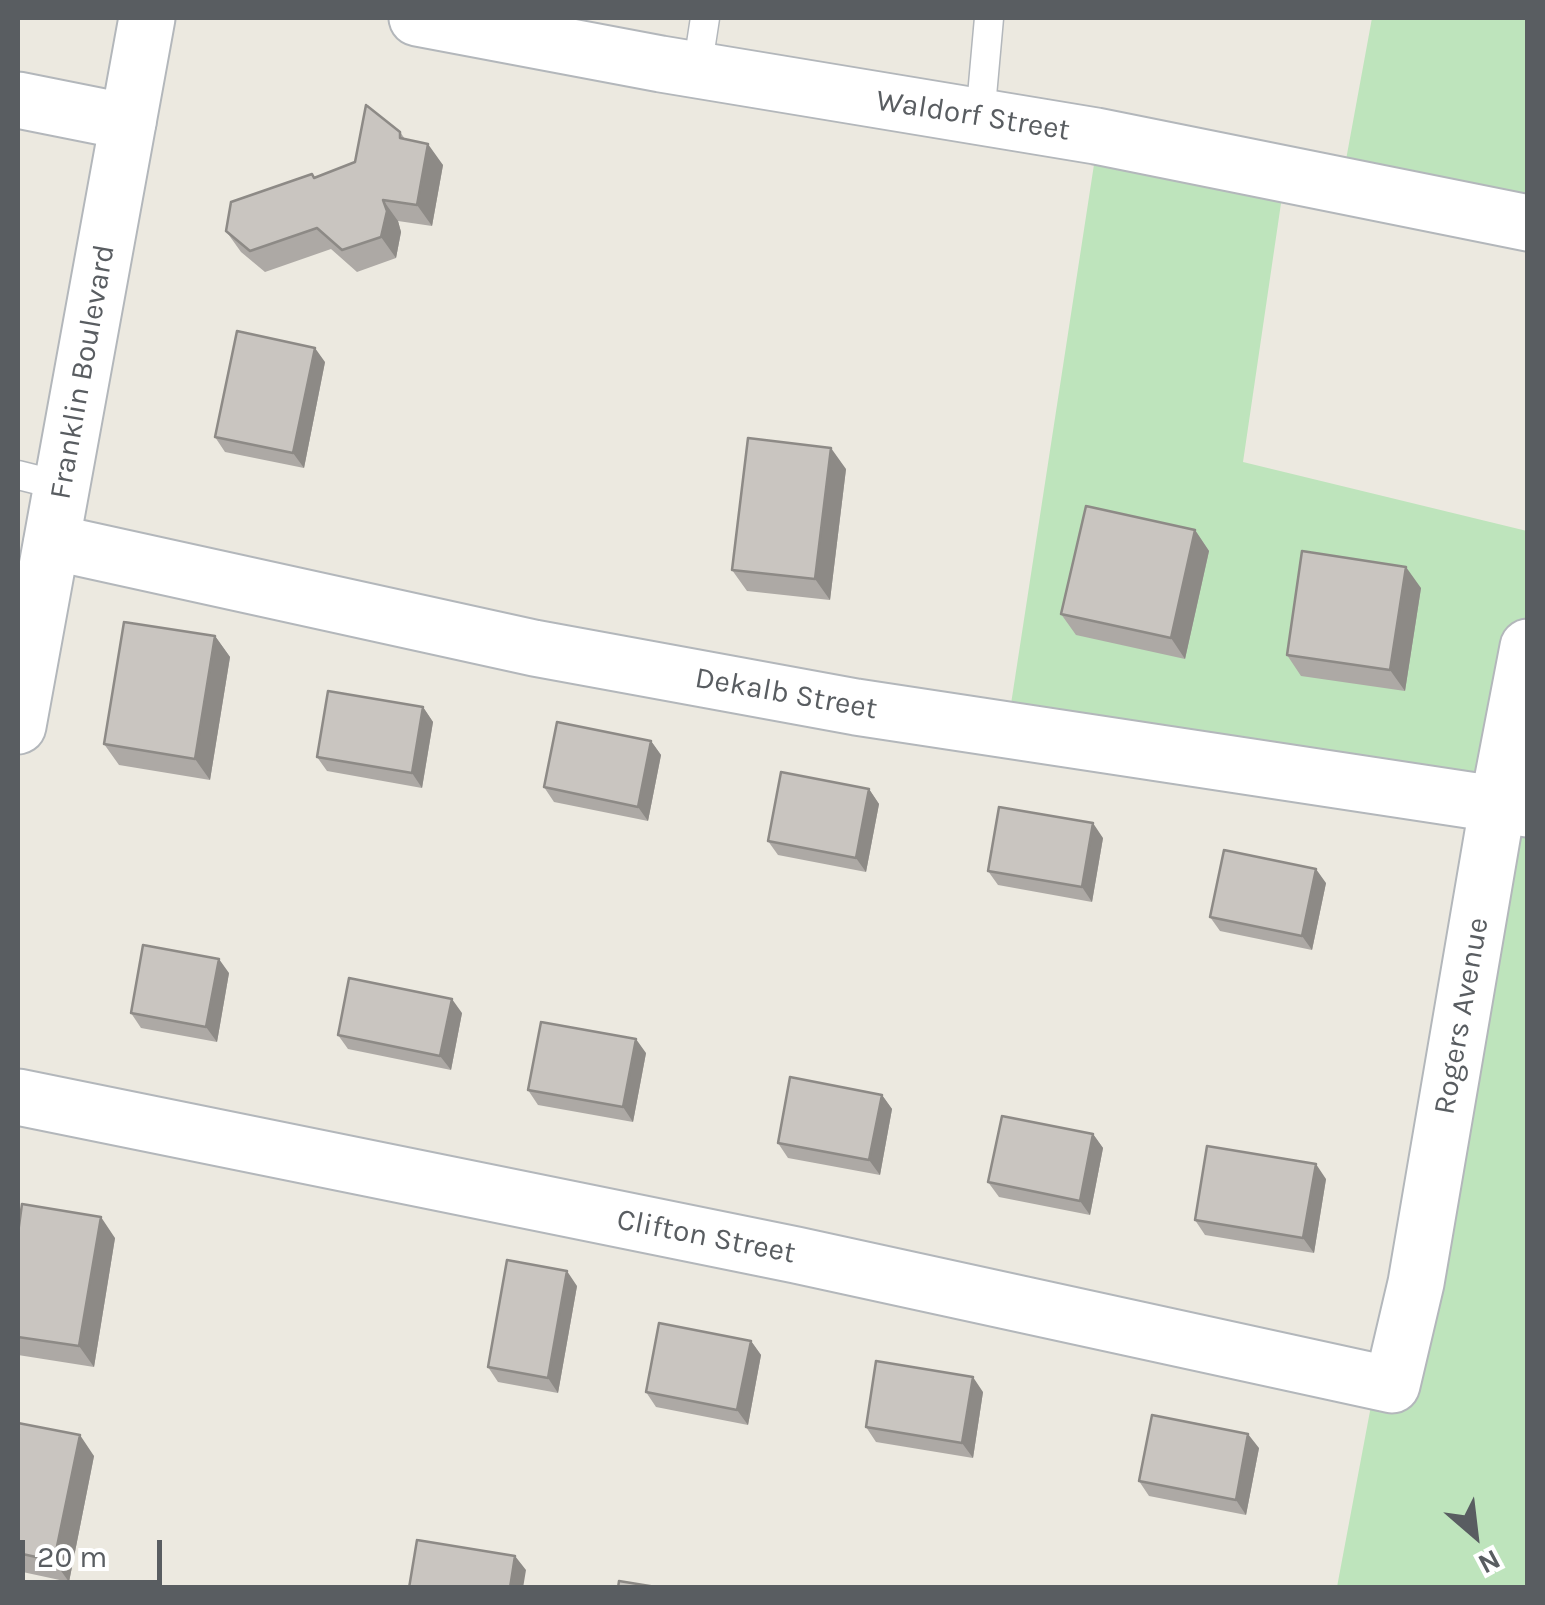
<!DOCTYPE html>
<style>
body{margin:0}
#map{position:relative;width:1545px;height:1605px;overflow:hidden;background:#ece9e0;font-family:Karla,sans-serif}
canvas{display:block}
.frame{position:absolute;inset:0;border:20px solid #595d61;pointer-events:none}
.north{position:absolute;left:1425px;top:1485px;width:100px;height:100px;-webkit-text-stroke:8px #fff;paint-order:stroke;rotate:152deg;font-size:28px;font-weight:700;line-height:40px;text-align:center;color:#595d61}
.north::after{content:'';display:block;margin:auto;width:35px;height:45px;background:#595d61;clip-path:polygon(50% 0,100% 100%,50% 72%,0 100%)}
.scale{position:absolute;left:20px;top:1540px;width:142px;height:45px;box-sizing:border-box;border:5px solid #595d61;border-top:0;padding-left:12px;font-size:30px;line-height:35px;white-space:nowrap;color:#595d61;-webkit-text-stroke:8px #fff;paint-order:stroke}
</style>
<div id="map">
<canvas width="1545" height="1605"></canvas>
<div class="frame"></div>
<div class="north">N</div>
<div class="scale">20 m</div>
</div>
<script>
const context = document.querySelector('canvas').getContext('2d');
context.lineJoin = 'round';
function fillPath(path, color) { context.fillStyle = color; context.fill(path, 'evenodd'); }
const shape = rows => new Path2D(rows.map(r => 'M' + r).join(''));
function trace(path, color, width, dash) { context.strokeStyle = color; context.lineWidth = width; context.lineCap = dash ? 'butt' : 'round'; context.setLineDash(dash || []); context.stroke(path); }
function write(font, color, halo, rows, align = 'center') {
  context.font = font + ' Karla,sans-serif'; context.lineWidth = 9; context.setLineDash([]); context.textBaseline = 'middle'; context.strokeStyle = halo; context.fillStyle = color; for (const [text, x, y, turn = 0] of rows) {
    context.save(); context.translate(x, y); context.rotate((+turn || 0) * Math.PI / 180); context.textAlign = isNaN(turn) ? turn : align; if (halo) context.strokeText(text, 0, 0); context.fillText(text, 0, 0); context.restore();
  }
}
fillPath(shape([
 [1372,18,1527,18,1527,218,1341,187],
 [1097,145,1284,183,1243,462,1527,531,1527,1587,1337,1587,1479,830,1007,730]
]), '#bee4bc');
const service = shape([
 [697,70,705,18],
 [980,118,989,18],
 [18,475,62,486]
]);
const minor = shape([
 [417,18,661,64,1096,136,1528,223],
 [18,100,128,122],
 [52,542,534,648,856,707,1528,809],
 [18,1097,796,1255,1392,1385,1416,1283,1498,803,1528,647]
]);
const tertiary = shape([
 [18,726,147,18]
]);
trace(service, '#b3b7bb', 31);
trace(minor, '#b3b7bb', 59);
trace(tertiary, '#b3b7bb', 59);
trace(service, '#fff', 28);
trace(minor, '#fff', 55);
trace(tertiary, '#fff', 55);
fillPath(shape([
 [400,132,405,139,443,165,432,226,398,221,401,232,396,258,357,272,331,249,265,272,241,252,226,231,312,174,315,178,355,162],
 [325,362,304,468,225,452,215,437],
 [846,469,830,600,747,591,732,570],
 [1195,530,1209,551,1185,659,1076,635,1061,614],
 [1421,588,1405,691,1301,676,1287,655],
 [215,636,230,657,210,780,119,765,104,744],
 [423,707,433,722,422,788,327,771,317,757],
 [651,741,661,755,648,821,554,802,544,787],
 [869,789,879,804,866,872,778,855,768,841],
 [1103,838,1092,902,998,885,988,871],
 [1326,883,1312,950,1220,931,1210,917],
 [229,973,217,1042,141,1028,131,1013],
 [462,1013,451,1070,348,1049,338,1035],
 [646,1053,633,1122,538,1105,528,1090],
 [882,1095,892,1109,880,1175,788,1158,778,1143],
 [1093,1134,1103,1148,1090,1215,999,1197,988,1182],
 [1326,1179,1314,1253,1205,1235,1195,1220],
 [18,1233,115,1238,94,1367,18,1355],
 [577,1286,558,1393,498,1382,488,1367],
 [751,1341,761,1355,748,1425,656,1407,646,1392],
 [983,1392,973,1458,876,1442,866,1427],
 [18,1423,94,1456,69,1582,18,1571],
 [1259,1448,1246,1515,1149,1496,1139,1481]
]), '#ada9a5');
fillPath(shape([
 [428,144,443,165,432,226,417,205],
 [383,200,398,221,401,232,396,258,381,237],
 [315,348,325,362,304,468,293,453],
 [831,448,846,469,830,600,815,579],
 [1195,530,1209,551,1185,659,1171,638],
 [1406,567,1421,588,1405,691,1390,670],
 [215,636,230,657,210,780,195,759],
 [423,707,433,722,422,788,412,773],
 [651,741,661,755,648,821,638,807],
 [869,789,879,804,866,872,856,858],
 [1093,823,1103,838,1092,902,1082,887],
 [1316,869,1326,883,1312,950,1302,936],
 [219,959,229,973,217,1042,206,1027],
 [452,999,462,1013,451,1070,440,1056],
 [636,1039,646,1053,633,1122,623,1107],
 [882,1095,892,1109,880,1175,869,1160],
 [1093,1134,1103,1148,1090,1215,1080,1201],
 [1316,1164,1326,1179,1314,1253,1303,1238],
 [101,1217,115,1238,94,1367,79,1346],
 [567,1271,577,1286,558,1393,548,1378],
 [751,1341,761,1355,748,1425,737,1410],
 [973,1377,983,1392,973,1458,962,1443],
 [1248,1434,1259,1448,1246,1515,1236,1500],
 [80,1435,94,1456,69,1582,54,1561],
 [515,1556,526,1570,523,1588,510,1588]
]), '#8d8a86');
const building = shape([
 [366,105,400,132,400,138,428,144,417,205,383,200,387,211,381,237,342,250,317,228,250,251,226,231,231,202,312,174,314,178,355,162,366,105],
 [237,331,315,348,293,453,215,437,237,331],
 [748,438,831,448,815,579,732,570,748,438],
 [1086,506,1195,530,1171,638,1061,614,1086,506],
 [1302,551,1406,567,1390,670,1287,655,1302,551],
 [124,622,215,636,195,759,104,744,124,622],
 [328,691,423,707,412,773,317,757,328,691],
 [557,722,651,741,638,807,544,787,557,722],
 [781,772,869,789,856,858,768,841,781,772],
 [999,807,1093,823,1082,887,988,871,999,807],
 [1224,850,1316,869,1302,936,1210,917,1224,850],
 [143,945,219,959,206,1027,131,1013,143,945],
 [349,978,452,999,440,1056,338,1035,349,978],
 [541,1022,636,1039,623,1107,528,1090,541,1022],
 [790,1077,882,1095,869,1160,778,1143,790,1077],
 [1002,1116,1093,1134,1080,1201,988,1182,1002,1116],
 [1207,1146,1316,1164,1303,1238,1195,1220,1207,1146],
 [22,1204,101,1217,79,1346,18,1337,18,1233,22,1204],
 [507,1260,567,1271,548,1378,488,1367,507,1260],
 [659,1323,751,1341,737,1410,646,1392,659,1323],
 [876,1361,973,1377,962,1443,866,1427,876,1361],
 [1152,1415,1248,1434,1236,1500,1139,1481,1152,1415],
 [18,1423,80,1435,54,1561,18,1553,18,1423],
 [417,1540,515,1556,510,1588,409,1588,417,1540],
 [619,1581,662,1588,618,1588,619,1581]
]);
fillPath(building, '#c9c5c0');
trace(building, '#8d8a86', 2.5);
write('30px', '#595d61', '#fff', [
 ["Waldorf Street",973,116,9],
 ["Franklin Boulevard",83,372,-80],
 ["Dekalb Street",786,694,10],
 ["Rogers Avenue",1462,1016,-80],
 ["Clifton Street",706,1237,11]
]);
</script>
